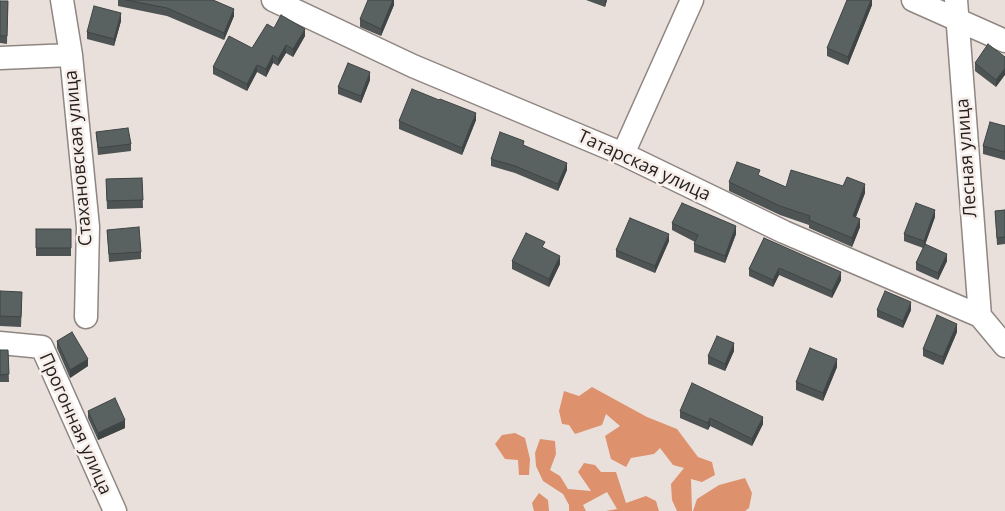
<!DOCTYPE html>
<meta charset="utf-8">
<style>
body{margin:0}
canvas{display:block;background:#eae0db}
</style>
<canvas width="1005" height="511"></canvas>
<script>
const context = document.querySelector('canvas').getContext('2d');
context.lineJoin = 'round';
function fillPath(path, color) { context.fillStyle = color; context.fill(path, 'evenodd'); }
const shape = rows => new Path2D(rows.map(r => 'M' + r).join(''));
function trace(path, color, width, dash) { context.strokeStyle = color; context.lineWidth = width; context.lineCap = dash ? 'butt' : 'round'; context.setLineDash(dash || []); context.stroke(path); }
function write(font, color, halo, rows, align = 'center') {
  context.font = font + ' "Open Sans",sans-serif'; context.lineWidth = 5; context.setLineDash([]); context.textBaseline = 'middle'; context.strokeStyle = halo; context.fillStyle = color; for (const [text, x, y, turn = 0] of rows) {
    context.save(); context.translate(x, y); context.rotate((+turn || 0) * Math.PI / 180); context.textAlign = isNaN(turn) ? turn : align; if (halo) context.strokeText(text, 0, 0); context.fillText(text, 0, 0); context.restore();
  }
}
fillPath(shape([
 [592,387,647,417,677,429,698,457,712,462,715,475,702,482,691,479,692,511,677,511,672,500,671,484,684,468,673,465,660,448,654,454,631,458,626,467,611,459,605,436,620,426,606,414,602,425,575,434,569,425,562,424,559,411,564,391,579,396],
 [515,433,525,438,530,459,529,475,519,475,518,460,505,459,495,444,502,435],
 [540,439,555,441,556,454,550,470,560,476,568,489,591,491,578,472,584,463,595,465,601,472,616,472,626,503,646,496,656,501,659,511,606,511,617,509,607,492,583,505,586,511,569,511,569,505,563,494,543,481,536,466,535,453],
 [745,478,752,493,749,508,745,511,693,511,697,499,719,485],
 [539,493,548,500,549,511,534,511,532,503]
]), '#de916d');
const minor = shape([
 [62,0,71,55,88,227,86,317],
 [273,0,413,66,623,154,784,232,980,316,1005,346],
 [913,0,1005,41],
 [956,0,980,316],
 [0,58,71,55],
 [623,154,692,0],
 [0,343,42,347,115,511]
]);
trace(minor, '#8f8682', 25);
trace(minor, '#fff', 22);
fillPath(shape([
 [118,0,213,0,234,16,224,40,167,16,118,6],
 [394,0,394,5,381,36,360,27,360,19],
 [586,0,607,0,605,7],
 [872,0,872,5,848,65,827,56,827,48],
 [0,1,8,1,7,44,0,43],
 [121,21,114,46,87,39,87,32],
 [274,28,305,36,293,57,286,53,278,66,273,63,266,77,257,72,247,91,213,74,213,67,252,48],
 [1005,57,996,87,975,71,975,63],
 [370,80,361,103,338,94,338,87],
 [476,120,462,155,399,129,399,121],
 [1005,126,1005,160,983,154,983,146],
 [96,132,131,144,131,151,98,155],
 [524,145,567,170,558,191,515,173,491,166,491,159],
 [760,176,786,187,865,193,856,217,860,227,852,247,809,228,809,225,780,215,729,191,729,182],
 [142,178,143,208,107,209,106,179],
 [1005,210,1005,244,997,245,995,211],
 [935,217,925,244,947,261,938,280,916,270,916,263,923,248,904,241,904,234],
 [672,223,736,234,725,263,694,252,694,244,695,242,672,230],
 [36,229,71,229,71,256,36,256],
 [107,230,141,252,141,259,109,262],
 [764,238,841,280,832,298,779,275,773,287,749,276,749,269],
 [669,241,655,273,616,257,616,250],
 [545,248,560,264,549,287,512,269,512,261],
 [0,291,22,302,21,327,0,326],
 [877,310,911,310,903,328,877,317],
 [957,332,943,365,923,356,923,349],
 [57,341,88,366,70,378,57,348],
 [0,350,8,350,9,382,0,382],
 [734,351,725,371,708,364,708,356],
 [837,367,823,401,796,390,796,382],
 [88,411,125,428,98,440,88,418],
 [680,411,763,424,752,446,710,426,708,430,680,418]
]), '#4d5453');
fillPath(shape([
 [393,0,394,0,394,5,381,36,381,29],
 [605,0,607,0,605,7],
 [871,0,872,0,872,5,848,65,848,57],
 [234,9,234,16,224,40,224,33],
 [121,13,121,21,114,46,114,39],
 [305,29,305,36,293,57,293,49],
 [286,45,286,53,278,66,278,59],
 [273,55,273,63,266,77,266,69],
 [257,65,257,72,247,91,247,84],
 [1005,68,1005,75,996,87,996,80],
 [370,72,370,80,361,103,361,96],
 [476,113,476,120,462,155,462,148],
 [567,163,567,170,558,191,558,184],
 [865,184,865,193,853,224,853,216],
 [935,210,935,217,924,248,924,241],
 [860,219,860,227,852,247,852,238],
 [736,226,736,234,725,263,725,256],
 [669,234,669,241,655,273,655,266],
 [947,254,947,261,938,280,938,273],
 [560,256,560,264,549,287,549,279],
 [779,268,779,275,773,287,773,280],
 [841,272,841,280,832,298,832,291],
 [911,302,911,310,903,328,903,321],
 [957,324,957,332,943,365,943,357],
 [734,343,734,351,725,371,725,364],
 [88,359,88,366,70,378,70,370],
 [837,359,837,367,823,401,823,393],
 [763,417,763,424,752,446,752,439],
 [710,418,710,426,708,430,708,423],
 [125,420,125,428,98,440,98,433]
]), '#3e4544');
const building = shape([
 [126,0,213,0,234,9,224,33,167,8,126,0],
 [368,0,393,0,381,29,360,19,368,0],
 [847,0,871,0,848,57,827,48,847,0],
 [0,1,8,1,7,36,0,36,0,1],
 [94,6,121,13,114,39,87,32,94,6],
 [281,15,305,29,293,49,286,45,278,59,273,55,266,69,257,65,247,84,213,67,229,36,252,48,267,24,274,28,281,15],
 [988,44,1005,57,1005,68,996,80,975,63,988,44],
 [348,63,370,72,361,96,338,87,348,63],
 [412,89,439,100,440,99,476,113,462,148,399,121,412,89],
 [990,122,1005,126,1005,152,983,146,990,122],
 [128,128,131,144,98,148,96,132,128,128],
 [500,132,524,141,523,145,567,163,558,184,515,166,491,159,500,132],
 [737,162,760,170,758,175,786,187,791,170,843,186,847,177,865,184,853,216,860,219,852,238,809,220,810,216,780,206,729,182,737,162],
 [142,178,143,200,107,201,106,179,142,178],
 [682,203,736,226,725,256,694,244,698,235,672,223,682,203],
 [916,203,935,210,924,241,904,234,916,203],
 [1005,210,1005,237,997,238,995,211,1005,210],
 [630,218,669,234,655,266,616,250,630,218],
 [139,227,141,252,109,254,107,230,139,227],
 [36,229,71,229,71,248,36,248,36,229],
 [526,233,545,242,542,247,560,256,549,279,512,261,526,233],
 [764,238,841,272,832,291,779,268,773,280,749,269,764,238],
 [925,244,947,254,938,273,916,263,925,244],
 [0,291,22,292,21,317,0,316,0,291],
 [885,291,911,302,903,321,877,310,885,291],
 [937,315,957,324,943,357,923,349,937,315],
 [72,332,88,359,70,370,57,341,72,332],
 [717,336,734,343,725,364,708,356,717,336],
 [810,348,837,359,823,393,796,382,810,348],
 [0,350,8,350,9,374,0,375,0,350],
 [692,383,763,417,752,439,710,418,708,423,680,411,692,383],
 [115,398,125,420,98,433,88,411,115,398]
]);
fillPath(building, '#596261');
trace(building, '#3e4544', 1);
write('18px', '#231f1e', '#f7ede9', [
 ["Стахановская улица",79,158,-95],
 ["Лесная улица",967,158,-94],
 ["Татарская улица",644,166,25],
 ["Прогонная улица",75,424,66]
]);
</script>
